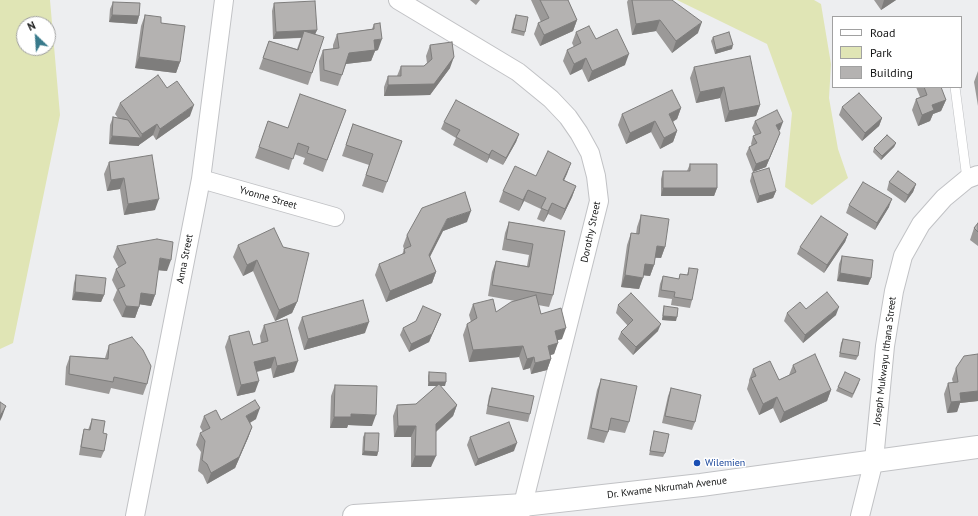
<!DOCTYPE html>
<style>
body{margin:0}
#map{position:relative;width:978px;height:516px;overflow:hidden;background:#edeef0;font-family:"PT Sans",sans-serif}
canvas{display:block}
.legend{position:absolute;left:832px;top:16px;width:130px;height:72px;box-sizing:border-box;background:#fff;border:1px solid #a1a1a1;margin:0;padding:5px 7px;list-style:none;font-size:12px;color:#141515}
.legend li{display:flex;align-items:center;gap:8px;height:20px}
.legend b{width:20px;border:1px solid #a1a1a1}
.north{position:absolute;left:16px;top:16px;width:40px;height:40px;box-sizing:border-box;background:#fff;border:1px solid #a1a1a1;border-radius:50%;rotate:335deg;font-size:11px;font-weight:700;line-height:16px;text-align:center;color:#141515}
.north::after{content:'';display:block;margin:auto;width:14px;height:18px;background:#387a8b;clip-path:polygon(50% 0,100% 100%,50% 72%,0 100%)}
</style>
<div id="map">
<canvas width="978" height="516"></canvas>
<ul class="legend">
<li><b style="height:5px;background:#fff"></b>Road</li>
<li><b style="height:11px;background:#e0e5b5"></b>Park</li>
<li><b style="height:11px;background:#b4b2b1"></b>Building</li>
</ul>
<div class="north">N</div>
</div>
<script>
const context = document.querySelector('canvas').getContext('2d');
context.lineJoin = 'round';
function fillPath(path, color) { context.fillStyle = color; context.fill(path, 'evenodd'); }
const shape = rows => new Path2D(rows.map(r => 'M' + r).join(''));
function trace(path, color, width, dash) { context.strokeStyle = color; context.lineWidth = width; context.lineCap = dash ? 'butt' : 'round'; context.setLineDash(dash || []); context.stroke(path); }
function write(font, color, halo, rows, align = 'center') {
  context.font = font + ' "PT Sans",sans-serif'; context.lineWidth = 3; context.setLineDash([]); context.textBaseline = 'middle'; context.strokeStyle = halo; context.fillStyle = color; for (const [text, x, y, turn = 0] of rows) {
    context.save(); context.translate(x, y); context.rotate((+turn || 0) * Math.PI / 180); context.textAlign = isNaN(turn) ? turn : align; if (halo) context.strokeText(text, 0, 0); context.fillText(text, 0, 0); context.restore();
  }
}
fillPath(shape([
 [0,0,50,0,60,115,13,343,0,349],
 [24,24,48,24,48,48,24,48],
 [677,0,814,0,821,4,831,64,829,98,838,149,848,178,812,205,785,187,792,113,767,44]
]), '#e0e5b5');
const service = shape([
 [955,87,967,179]
]);
const minor = shape([
 [398,0,518,72,551,99,568,117,579,133,590,153,596,176,599,201,520,516],
 [201,179,335,217],
 [135,516,201,179,224,0],
 [860,516,874,460,885,346,894,291,903,256,921,224,944,198,967,179,978,175]
]);
const tertiary = shape([
 [354,516,523,505,701,485,978,447]
]);
trace(service, '#c1c2c5', 10);
trace(minor, '#c1c2c5', 20);
trace(tertiary, '#c1c2c5', 24);
trace(service, '#fff', 9);
trace(minor, '#fff', 18);
trace(tertiary, '#fff', 22);
fillPath(shape([
 [470,0,480,0,476,5],
 [531,0,568,0,577,20,573,31,540,46,534,34,538,23,541,22],
 [628,0,672,0,698,33,672,53,656,31,632,35,627,2],
 [874,0,896,0,881,10],
 [113,2,139,16,137,24,109,22,110,9],
 [274,3,317,30,315,34,312,73,308,85,259,69,269,41,297,49,301,38,273,39,272,11],
 [145,15,161,23,180,62,176,73,135,68,141,26],
 [516,15,525,32,524,36,511,33,514,19],
 [374,24,378,50,375,51,371,61,346,64,338,86,320,81,319,61,323,50,333,49,333,45,337,34,372,29],
 [576,32,596,39,625,65,588,82,582,69,570,75,563,61,567,50,574,47,572,43],
 [713,37,732,49,715,54,711,41],
 [430,45,450,68,430,95,384,96,384,87,388,76,397,76,401,66,424,66,427,63,426,56],
 [694,67,760,105,756,116,725,122,720,98,696,103,690,78],
 [978,71,978,106,974,82],
 [916,87,943,87,941,89,946,100,941,111,933,114,930,121,918,126,912,110,916,99,920,97],
 [120,103,190,116,156,140,153,135,139,145,139,146,109,144,110,125,113,117,118,118,115,114],
 [842,107,882,118,879,126,862,141,839,115],
 [681,108,677,119,673,122,677,131,673,142,660,149,651,132,626,144,618,125,622,114],
 [346,110,323,172,303,164,305,158,294,154,289,170,255,158,268,121,288,128],
 [755,121,780,130,779,130,777,141,766,167,753,172,746,154,749,147,752,146,751,144,753,136,755,135,752,128],
 [444,122,519,134,516,142,503,165,489,158,487,163,453,145,456,138,441,129],
 [353,124,402,141,383,193,362,186,369,165,342,156],
 [896,143,894,147,881,160,873,152,874,148],
 [109,162,155,210,124,215,120,189,107,191,104,174],
 [571,163,564,180,576,186,572,197,561,220,548,214,544,222,537,219,541,209,524,201,519,211,499,202,503,191,536,176],
 [690,164,717,188,714,196,661,196,661,179,663,171,687,171],
 [752,173,776,191,773,198,757,203,750,181],
 [889,182,916,184,913,192,905,203,887,190],
 [849,205,889,207,875,230,846,213],
 [641,215,665,247,661,258,655,258,654,265,650,276,643,275,639,289,621,287,627,245,631,233,636,234,637,227],
 [467,222,443,231,430,257,436,272,432,283,386,302,375,275,379,264,402,255,404,249,403,246,407,235],
 [509,222,565,231,553,295,549,307,538,305,541,314,562,339,558,340,554,354,550,355,551,359,547,370,531,374,530,368,523,370,519,357,469,362,463,335,467,324,471,322,469,315,473,304,496,312,515,301,488,296,492,272,496,261,527,266,529,255,502,250,505,233],
 [978,223,978,246,970,240,974,228],
 [848,234,845,242,824,273,797,254,800,247],
 [238,245,283,247,297,302,292,313,275,321,253,271,243,276,233,257],
 [117,246,167,271,158,270,155,295,151,306,140,304,135,318,122,317,113,300,117,290,112,280,116,269,119,268,113,257],
 [842,256,871,278,868,285,837,281,839,264],
 [689,268,692,300,690,308,671,305,672,299,658,297,660,284,663,276,679,279,680,274,687,275],
 [76,275,104,295,101,302,72,300,74,283],
 [618,305,658,331,633,355,618,339,621,332,628,326,616,313],
 [664,306,676,321,662,320,663,310],
 [787,313,836,315,803,343,784,321],
 [441,314,429,342,409,352,400,335,403,328,416,321],
 [302,317,365,333,304,350,298,328],
 [264,325,294,372,273,378,271,368,257,372,255,392,237,396,225,347,229,336,253,345,261,343,260,336],
 [843,339,858,356,856,360,839,357,841,343],
 [109,345,147,384,143,395,111,388,109,394,65,385,66,367,70,356,105,358],
 [978,354,978,401,960,403,957,412,947,413,944,394,948,383,953,383,952,379,956,368],
 [793,365,831,390,827,401,780,423,773,408,759,415,747,389,749,382,749,380,753,369,779,380,789,375],
 [429,372,445,386,440,386,457,405,453,416,436,432,431,467,411,467,411,437,394,437,393,416,397,405,416,404,437,386,428,386,428,376],
 [601,379,629,422,625,433,609,430,604,443,587,439,597,390],
 [859,383,852,398,836,391,838,387],
 [335,385,372,426,348,425,347,428,330,428,331,396],
 [492,388,530,414,528,422,486,414,489,396],
 [671,388,695,422,692,430,662,423,668,396],
 [204,416,221,420,256,419,250,423,252,427,248,438,235,468,207,484,203,475,198,471,201,452,196,445,200,433,203,432,200,427],
 [92,419,103,433,104,451,101,458,79,455,82,437,84,429,88,430],
 [654,431,665,453,663,457,649,455],
 [365,433,378,452,377,456,362,455,363,437],
 [470,437,514,451,475,466,467,445]
]), '#9b9998');
fillPath(shape([
 [884,0,896,0,881,10],
 [112,15,139,16,137,24,109,22],
 [577,20,573,31,540,46,544,35],
 [660,20,656,31,632,35,636,24],
 [702,22,698,33,672,53,676,41],
 [317,30,314,37,273,39,276,32],
 [382,39,378,50,375,51,371,61,345,64,349,53,374,40],
 [733,45,732,49,715,54,716,50],
 [629,54,625,65,588,82,592,71],
 [139,57,180,62,176,73,135,68],
 [454,57,450,68,430,95,384,96,388,85],
 [586,58,582,69,570,75,574,64],
 [724,87,720,98,696,103,700,92],
 [946,100,941,111,933,114,930,121,918,126,922,115,932,105],
 [194,105,190,116,156,140,160,129],
 [760,105,756,116,725,122,729,111],
 [681,108,677,119,665,125,669,114],
 [882,118,879,126,862,141,865,133],
 [655,121,651,132,626,144,630,133],
 [783,122,780,130,774,133,776,125],
 [157,124,153,135,139,145,139,146,109,144,112,136,141,138,142,134],
 [677,131,673,142,660,149,664,138],
 [780,133,766,167,753,172,756,164],
 [519,134,516,142,503,165,506,158],
 [896,143,894,147,881,160,882,156],
 [492,150,489,158,487,163,489,155],
 [571,163,567,174,559,191,563,180],
 [124,178,120,189,107,191,111,180],
 [916,184,913,192,905,203,908,195],
 [576,186,572,197,561,220,565,209],
 [663,188,717,188,714,196,661,196],
 [528,190,524,201,519,211,523,200],
 [776,191,773,198,757,203,759,196],
 [159,199,155,210,124,215,128,204],
 [892,199,889,207,875,230,877,223],
 [552,203,548,214,544,222,548,211],
 [471,211,467,222,443,231,425,266,429,255,447,219],
 [848,234,845,242,824,273,827,265],
 [657,246,665,247,661,258,653,257],
 [160,258,171,260,167,271,156,270],
 [257,260,253,271,243,276,247,265],
 [645,264,654,265,650,276,641,275],
 [436,272,432,283,386,302,390,291],
 [840,273,871,278,868,285,837,281],
 [625,275,643,278,639,289,621,287],
 [75,292,104,295,101,302,72,300],
 [141,293,155,295,151,306,137,304],
 [297,302,292,313,275,321,279,310],
 [126,306,139,307,135,318,122,317],
 [839,307,836,315,803,343,805,335],
 [441,314,429,342,409,352,411,344],
 [663,316,677,317,676,321,662,320],
 [369,322,365,333,304,350,308,339],
 [661,324,658,331,633,355,636,347],
 [566,328,562,339,551,342,555,331],
 [558,343,554,354,544,357,548,346],
 [523,346,519,357,469,362,473,350],
 [275,357,271,368,250,373,254,362],
 [534,357,530,368,523,370,527,359],
 [551,359,547,370,531,374,535,363],
 [298,361,294,372,273,378,277,366],
 [259,381,255,392,237,396,241,385],
 [429,382,446,382,445,386,428,386],
 [831,390,827,401,780,423,784,412],
 [978,391,978,401,960,403,957,412,947,413,951,402,960,393],
 [777,397,773,408,759,415,763,404],
 [457,405,453,416,432,435,436,424],
 [6,406,2,417,0,421,0,416],
 [260,408,256,419,242,427,246,416],
 [351,414,376,415,372,426,348,425,347,428,330,428,334,417],
 [398,426,416,426,411,437,394,437],
 [252,427,248,438,235,468,207,484,211,473],
 [517,443,514,451,475,466,478,459],
 [364,451,378,452,377,456,362,455],
 [415,456,436,456,431,467,411,467]
]), '#7e7d7c');
const building = shape([
 [540,0,568,0,577,20,544,35,538,23,549,18,540,0],
 [632,0,672,0,702,22,676,41,660,20,636,24,632,0],
 [315,1,317,30,276,32,274,3,315,1],
 [113,2,140,3,139,16,112,15,113,2],
 [145,15,161,17,161,23,185,26,180,62,139,57,145,15],
 [516,15,528,17,525,32,513,29,516,15],
 [380,23,382,39,374,40,375,50,349,53,342,75,324,70,323,50,339,48,337,34,374,29,374,24,380,23],
 [589,26,596,39,617,29,629,54,592,71,586,58,574,64,567,50,581,43,576,32,589,26],
 [304,31,324,37,312,73,263,58,269,41,298,50,304,31],
 [729,32,733,45,716,50,713,37,729,32],
 [452,42,454,57,434,84,388,85,388,76,401,76,401,66,424,66,432,59,430,45,452,42],
 [750,56,760,105,729,111,724,87,700,92,694,67,750,56],
 [158,75,167,88,177,81,194,105,160,129,157,124,142,134,120,103,158,75],
 [924,87,941,87,946,100,932,105,934,110,922,115,916,99,927,95,924,87],
 [672,90,681,108,669,114,677,131,664,138,655,121,630,133,622,114,672,90],
 [859,93,882,118,865,133,842,107,859,93],
 [300,94,346,110,327,160,307,153,309,147,298,143,293,159,259,147,268,121,288,128,300,94],
 [456,100,519,134,506,158,492,150,489,155,456,137,460,130,444,122,456,100],
 [777,110,783,122,776,125,780,133,769,159,756,164,749,147,757,143,753,136,761,133,755,121,777,110],
 [113,117,128,120,141,138,112,136,113,117],
 [353,124,402,141,387,182,366,175,373,154,346,145,353,124],
 [887,135,896,143,882,156,874,148,887,135],
 [548,151,571,163,563,180,576,186,565,209,552,203,548,211,541,208,546,198,528,190,523,200,503,191,515,166,536,176,548,151],
 [152,155,159,199,128,204,124,178,111,180,109,162,152,155],
 [690,164,717,164,717,188,663,188,663,171,690,171,690,164],
 [769,168,776,191,759,196,752,173,769,168],
 [898,171,916,184,908,195,889,182,898,171],
 [863,182,892,199,877,223,849,205,863,182],
 [465,192,471,211,447,219,429,255,436,272,390,291,379,264,405,253,404,249,411,246,407,235,422,208,465,192],
 [641,215,669,219,665,247,657,246,654,265,645,264,643,278,625,275,631,233,639,234,641,215],
 [821,216,848,234,827,265,800,247,821,216],
 [509,222,565,231,553,295,492,285,496,261,529,267,533,244,506,239,509,222],
 [978,223,978,232,974,228,978,223],
 [274,228,283,247,309,253,297,302,279,310,257,260,247,265,238,245,274,228],
 [157,239,173,242,171,260,160,258,155,295,141,293,139,307,126,306,118,289,125,286,116,269,126,263,117,246,157,239],
 [842,256,873,260,871,278,840,273,842,256],
 [689,268,698,269,692,300,674,297,675,292,661,290,663,276,679,279,680,274,688,275,689,268],
 [76,275,106,278,104,295,75,292,76,275],
 [827,292,839,307,805,335,787,313,800,302,806,309,827,292],
 [631,293,661,324,636,347,621,332,633,320,618,305,631,293],
 [536,295,541,314,561,308,566,328,555,331,558,343,548,346,551,359,535,363,534,357,527,359,523,346,473,350,467,324,477,318,473,304,493,299,496,312,511,302,536,295],
 [363,300,369,322,308,339,302,317,363,300],
 [423,306,441,314,432,334,411,344,403,328,416,321,423,306],
 [664,306,678,308,677,317,663,316,664,306],
 [287,319,298,361,277,366,275,357,254,362,259,381,241,385,229,336,249,331,253,345,268,341,264,325,287,319],
 [132,337,143,350,151,366,147,384,114,377,113,382,69,374,70,356,108,359,109,345,132,337],
 [843,339,860,342,858,356,840,353,843,339],
 [815,354,831,390,784,412,777,397,763,404,751,378,756,376,753,369,770,361,779,380,796,372,793,365,815,354],
 [978,354,978,391,960,393,961,401,951,402,948,383,958,382,956,368,964,356,978,354],
 [429,372,446,373,446,382,429,382,429,372],
 [845,372,860,379,853,394,838,387,845,372],
 [601,379,637,386,629,422,611,418,608,432,591,428,601,379],
 [439,384,457,405,436,424,436,456,415,456,416,426,398,426,397,405,416,404,439,384],
 [335,385,377,386,376,415,351,414,351,417,334,417,335,385],
 [492,388,534,396,530,414,488,406,492,388],
 [671,388,701,395,695,422,665,416,671,388],
 [255,400,260,408,246,416,252,427,239,457,211,473,207,464,202,460,205,441,200,433,210,428,204,416,216,410,221,420,255,400],
 [0,402,6,406,0,416,0,402],
 [92,419,105,421,103,433,107,434,104,451,81,447,84,429,90,430,92,419],
 [509,422,517,443,478,459,470,437,509,422],
 [654,431,669,434,665,453,650,451,654,431],
 [365,433,379,433,378,452,364,451,365,433]
]);
fillPath(building, '#b4b2b1');
trace(building, '#7e7d7c', 1);
for (const [x, y, r, color] of [
 [697,463,4,"#1a4fb4"]
]) { const dot = new Path2D(); dot.arc(x, y, r, 0, 2 * Math.PI); context.fillStyle = color; context.fill(dot); trace(dot, '#fff', 1.5); }
write('10px', '#141515', '#fff', [
 ["Yvonne Street",268,198,16],
 ["Dorothy Street",591,232,-78],
 ["Anna Street",185,259,-79],
 ["Joseph Mukwayu Ithana Street",885,361,-83],
 ["Dr. Kwame Nkrumah Avenue",667,488,-7]
]);
write('10px', '#164399', '#fff', [
 ["Wilemien",705,463]
], 'left');
</script>
